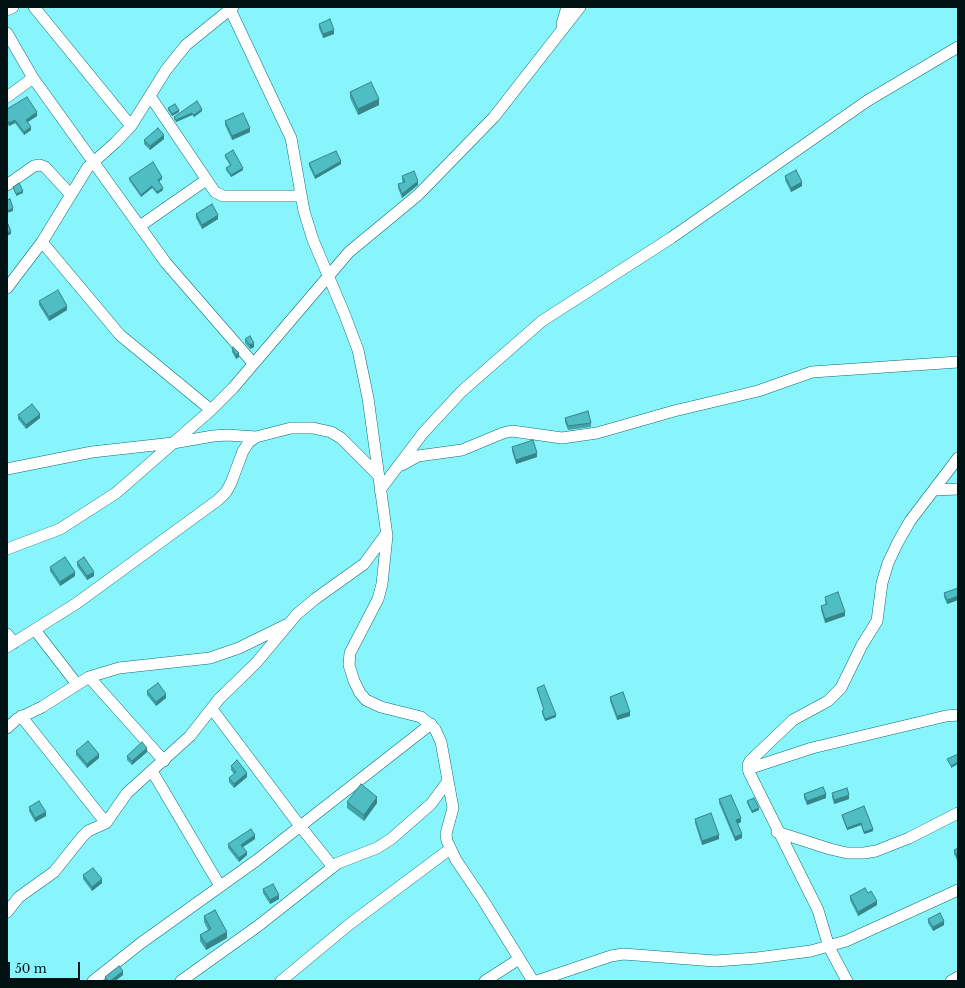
<!DOCTYPE html>
<style>
body{margin:0}
#map{position:relative;width:965px;height:988px;overflow:hidden;background:#88f4fc;font-family:"Libre Baskerville",serif}
canvas{display:block}
.frame{position:absolute;inset:0;border:8px solid #001113;pointer-events:none}
.scale{position:absolute;left:8px;top:962px;width:72px;height:18px;box-sizing:border-box;border:2px solid #001113;border-top:0;padding-left:5px;font-size:12px;line-height:14px;white-space:nowrap;color:#001113;-webkit-text-stroke:3px #88f4fc;paint-order:stroke}
</style>
<div id="map">
<canvas width="965" height="988"></canvas>
<div class="frame"></div>
<div class="scale">50 m</div>
</div>
<script>
const context = document.querySelector('canvas').getContext('2d');
context.lineJoin = 'round';
const shape = rows => new Path2D(rows.map(r => 'M' + r).join(''));
function trace(path, color, width, dash) { context.strokeStyle = color; context.lineWidth = width; context.lineCap = dash ? 'butt' : 'round'; context.setLineDash(dash || []); context.stroke(path); }
function fillPath(path, color) { context.fillStyle = color; context.fill(path, 'evenodd'); }
const minor = shape([
 [34,7,131,126],
 [229,7,291,138,304,211,313,240,344,313,358,350,368,398,387,536,382,584,378,599,350,653,349,665,354,681,360,693,366,700,381,707,421,717,435,729,441,742,453,808,446,834,447,841,456,860,483,900,533,981],
 [7,10,13,7],
 [562,24,567,7],
 [7,33,33,78,166,263,253,363],
 [150,96,215,192,223,196,301,196],
 [7,97,33,78],
 [7,185,34,166,40,165,45,167,71,195],
 [140,226,206,180],
 [42,242,120,335,211,410],
 [7,288,42,242,88,167,116,142,131,126,166,70,186,45,233,7],
 [402,465,418,456,462,450,503,433,512,431,562,438,597,433,674,411,758,391,812,372,958,362],
 [7,469,92,452,173,443,213,436,227,435,256,437],
 [380,490,423,433,462,391,542,321,671,238,867,101,958,47],
 [934,490,958,489],
 [7,549,60,529,116,493,211,410,233,388,349,252,418,195,494,117,580,7],
 [35,630,76,683],
 [7,634,14,643],
 [7,647,77,603,218,500,226,492,231,483,243,451,249,442,256,437,291,428,313,428,331,432,341,438,378,475],
 [89,677,164,761],
 [212,709,300,826,333,867],
 [21,716,106,823],
 [7,728,17,719,42,707,89,677,119,668,210,658,239,648,286,625],
 [748,769,812,748,946,716,958,715],
 [152,771,220,886],
 [777,832,830,849,847,853,864,853,876,851,909,838,958,813],
 [7,912,19,897,54,872,82,837,88,831,106,823,127,793,190,736,219,699,256,663,297,614,315,599,364,564,386,534],
 [93,981,141,943,257,860,431,724],
 [181,981,258,926,338,863,377,848,391,839,431,804,448,781],
 [281,981,351,923,450,849],
 [485,981,519,959],
 [537,981,611,956,623,954,715,961,757,958,811,951,846,941,958,890],
 [847,981,829,947,818,910,749,772,748,765,750,761,793,720,828,701,841,688,862,645,877,621,882,583,888,563,898,542,910,521,958,458],
 [951,981,958,977]
]);
trace(minor, '#0d6e73', 12);
trace(minor, '#fff', 11);
fillPath(shape([
 [319,24,334,34,323,38,319,28],
 [350,92,379,105,358,115,350,98],
 [168,108,179,112,172,116,168,110],
 [7,109,37,116,28,122,31,130,24,135,15,123,9,126,7,123],
 [202,111,194,117,192,115,176,122,174,119,174,117],
 [225,121,250,132,232,140,225,125],
 [164,139,150,150,144,144,144,140],
 [225,155,243,170,231,177,226,170,226,168,230,165,225,157],
 [309,163,341,164,315,179,309,166],
 [402,176,418,185,402,198,398,188,398,184,403,183,402,180],
 [785,176,802,186,791,192,785,180],
 [129,178,162,179,159,181,163,190,157,194,152,188,141,197,129,180],
 [196,214,218,219,202,229,196,218],
 [39,301,67,310,49,321,39,305],
 [245,339,254,347,250,349,245,343],
 [232,348,239,357,236,359,232,352],
 [18,415,40,418,26,429,18,419],
 [565,418,591,423,591,427,568,430,565,422],
 [512,447,537,457,516,464,512,451],
 [77,562,94,576,87,580,77,566],
 [50,567,75,576,60,586,50,571],
 [958,588,958,600,947,604,944,597,944,593],
 [825,597,845,616,825,623,821,610,821,606,826,605,825,601],
 [537,688,556,717,545,721,542,713,542,711,544,710,537,690],
 [147,691,166,698,156,706,147,695],
 [610,697,630,716,617,720,610,701],
 [76,751,99,758,87,768,76,755],
 [147,752,132,765,127,760,127,756],
 [231,766,247,777,234,788,229,782,229,778,234,774,231,770],
 [832,793,849,799,834,804,832,797],
 [804,794,826,798,807,805,804,798],
 [719,799,741,822,738,824,742,838,735,841,719,803],
 [747,801,759,810,752,813,747,803],
 [347,802,377,803,364,821,347,808],
 [864,806,873,831,864,834,861,825,847,830,842,817,842,815],
 [29,807,46,816,35,822,29,811],
 [695,819,719,839,702,845,695,823],
 [255,839,243,847,247,855,239,862,228,848,228,844],
 [958,848,958,862,954,854,954,850],
 [83,875,102,883,92,891,83,879],
 [263,889,279,899,270,904,263,893],
 [868,893,877,905,858,916,850,900,850,896],
 [204,916,227,938,206,950,200,941,200,935,208,930,204,922],
 [928,919,944,925,933,931,928,923],
 [123,975,115,981,105,981,105,977]
]), '#43a3a9');
fillPath(shape([
 [334,30,334,34,323,38,323,34],
 [379,99,379,105,358,115,358,109],
 [202,109,202,111,194,117,194,115],
 [179,110,179,112,172,116,172,114],
 [37,112,37,116,26,123,26,120],
 [192,113,192,115,176,122,176,120],
 [15,120,15,123,9,126,9,123],
 [31,127,31,130,24,135,24,132],
 [250,128,250,132,232,140,232,136],
 [164,135,164,139,150,150,150,146],
 [341,161,341,164,315,179,315,176],
 [243,168,243,170,231,177,231,175],
 [162,177,162,179,158,182,158,180],
 [418,181,418,185,402,198,402,194],
 [802,182,802,186,791,192,791,188],
 [152,186,152,188,141,197,141,195],
 [163,188,163,190,157,194,157,192],
 [23,191,23,193,16,196,16,194],
 [13,208,13,211,7,213,7,211],
 [218,215,218,219,202,229,202,225],
 [11,231,11,234,7,236,7,233],
 [67,306,67,310,49,321,49,317],
 [254,343,254,347,250,349,250,345],
 [239,353,239,357,236,359,236,355],
 [40,414,40,418,26,429,26,425],
 [537,453,537,457,516,464,516,460],
 [75,572,75,576,60,586,60,582],
 [94,572,94,576,87,580,87,576],
 [958,596,958,600,947,604,947,600],
 [845,612,845,616,825,623,825,619],
 [166,694,166,698,156,706,156,702],
 [630,712,630,716,617,720,617,716],
 [556,715,556,717,545,721,545,719],
 [147,748,147,752,132,765,132,761],
 [99,754,99,758,87,768,87,764],
 [958,762,958,764,951,768,951,766],
 [247,773,247,777,234,788,234,784],
 [826,794,826,798,807,805,807,801],
 [849,795,849,799,834,804,834,800],
 [377,797,377,803,364,821,364,815],
 [759,808,759,810,752,813,752,811],
 [46,812,46,816,35,822,35,818],
 [741,818,741,822,736,824,736,820],
 [861,823,861,825,847,830,847,828],
 [873,829,873,831,864,834,864,832],
 [742,834,742,838,735,841,735,837],
 [255,835,255,839,241,848,241,845],
 [719,835,719,839,702,845,702,841],
 [247,852,247,855,239,862,239,858],
 [102,879,102,883,92,891,92,887],
 [279,895,279,899,270,904,270,900],
 [877,901,877,905,858,916,858,912],
 [944,921,944,925,933,931,933,927],
 [227,932,227,938,206,950,206,944],
 [123,971,123,975,115,981,110,981]
]), '#378489');
const building = shape([
 [330,19,334,30,323,34,319,24,330,19],
 [371,82,379,99,358,109,350,92,371,82],
 [27,97,37,112,26,120,31,127,24,132,15,120,9,123,7,120,7,109,27,97],
 [197,101,202,109,194,115,192,113,176,120,174,117,197,101],
 [175,104,179,110,172,114,168,108,175,104],
 [243,113,250,128,232,136,225,121,243,113],
 [158,128,164,135,150,146,144,140,158,128],
 [233,150,243,168,231,175,226,168,231,165,225,155,233,150],
 [336,151,341,161,315,176,309,163,336,151],
 [153,162,162,177,158,180,163,188,157,192,152,186,141,195,129,178,153,162],
 [796,170,802,182,791,188,785,176,796,170],
 [414,171,418,181,402,194,398,184,405,182,402,176,414,171],
 [19,183,23,191,16,194,13,187,19,183],
 [10,199,13,208,7,211,7,200,10,199],
 [212,204,218,215,202,225,196,214,212,204],
 [7,222,11,231,7,233,7,222],
 [58,290,67,306,49,317,39,301,58,290],
 [250,336,254,343,250,345,245,339,250,336],
 [233,347,239,353,236,355,232,348,233,347],
 [32,404,40,414,26,425,18,415,32,404],
 [588,411,591,423,568,426,565,418,588,411],
 [533,440,537,453,516,460,512,447,533,440],
 [65,557,75,572,60,582,50,567,65,557],
 [84,557,94,572,87,576,77,562,84,557],
 [958,588,958,596,947,600,944,593,958,588],
 [838,592,845,612,825,619,821,606,827,604,825,597,838,592],
 [158,683,166,694,156,702,147,691,158,683],
 [544,685,556,715,545,719,542,711,544,710,537,688,544,685],
 [623,692,630,712,617,716,610,697,623,692],
 [88,741,99,754,87,764,76,751,88,741],
 [142,742,147,748,132,761,127,756,142,742],
 [958,754,958,762,951,766,947,759,958,754],
 [237,760,247,773,234,784,229,778,236,772,231,766,237,760],
 [361,784,377,797,364,815,347,802,361,784],
 [823,787,826,794,807,801,804,794,823,787],
 [847,788,849,795,834,800,832,793,847,788],
 [731,795,741,818,736,820,742,834,735,837,719,799,731,795],
 [754,798,759,808,752,811,747,801,754,798],
 [39,801,46,812,35,818,29,807,39,801],
 [864,806,873,829,864,832,861,823,847,828,842,815,864,806],
 [711,813,719,835,702,841,695,819,711,813],
 [251,829,255,835,241,845,247,852,239,858,228,844,251,829],
 [958,848,958,858,954,850,958,848],
 [93,868,102,879,92,887,83,875,93,868],
 [273,884,279,895,270,900,263,889,273,884],
 [865,888,868,893,871,891,877,901,858,912,850,896,865,888],
 [215,910,227,932,206,944,200,935,211,929,204,916,215,910],
 [940,913,944,921,933,927,928,919,940,913],
 [119,966,123,971,110,981,108,981,105,977,119,966]
]);
fillPath(building, '#4ebdc4');
trace(building, '#378489', 1);
</script>
